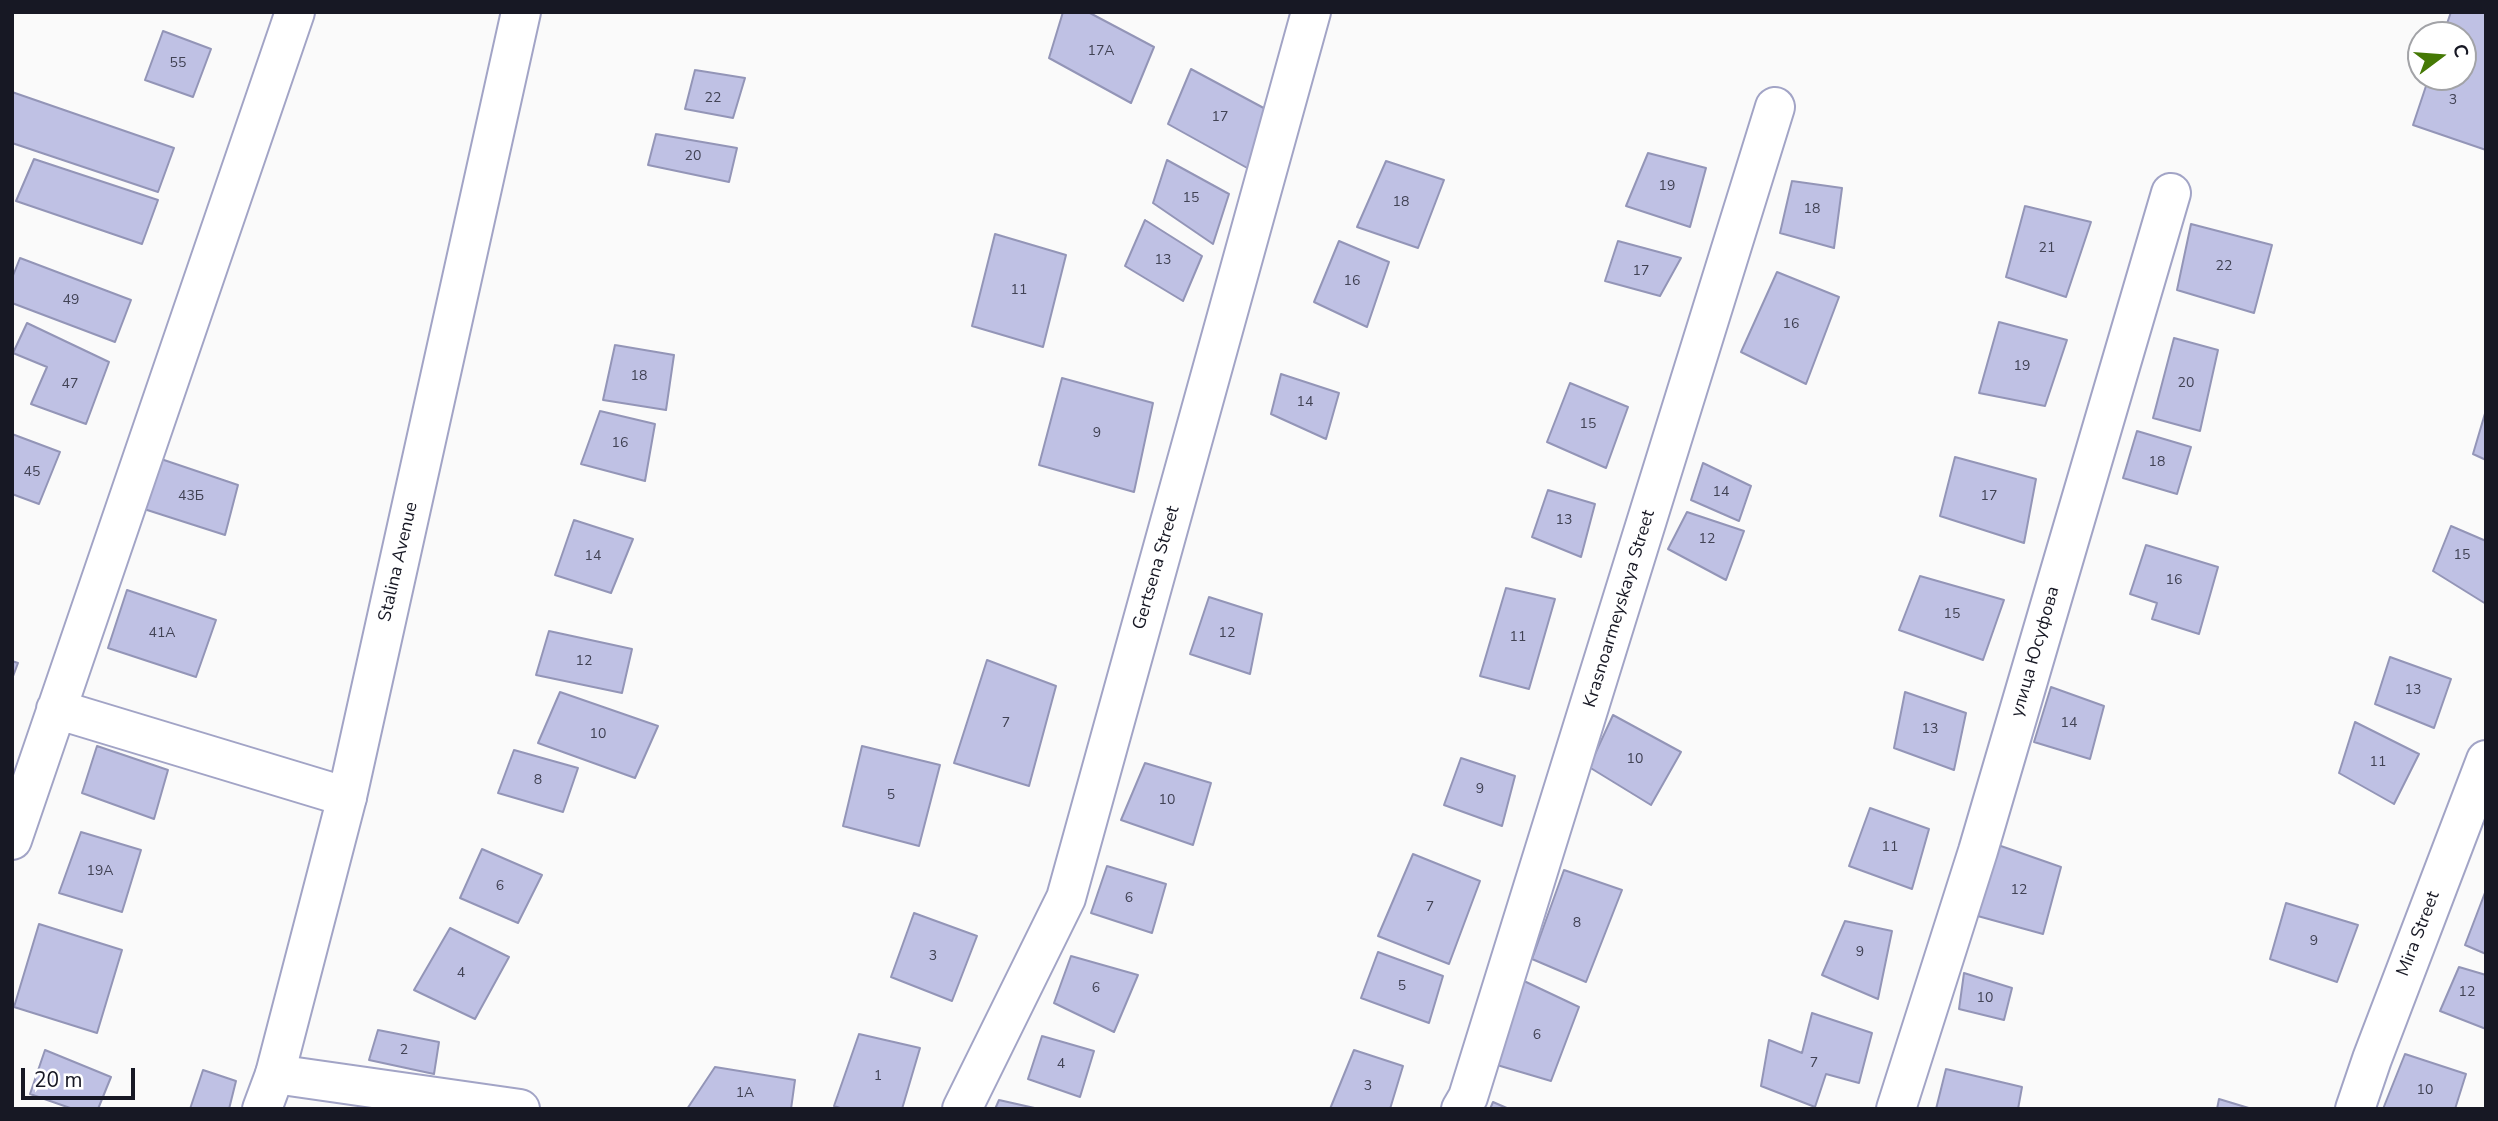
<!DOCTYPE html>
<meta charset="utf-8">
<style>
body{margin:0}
#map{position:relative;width:2498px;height:1121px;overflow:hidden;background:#fafafa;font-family:"Nunito Sans",sans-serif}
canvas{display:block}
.frame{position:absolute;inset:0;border:14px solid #171824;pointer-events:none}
.north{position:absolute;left:2407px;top:21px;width:70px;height:70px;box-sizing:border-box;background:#fff;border:2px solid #a2a3a7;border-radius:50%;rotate:74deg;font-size:19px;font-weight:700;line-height:28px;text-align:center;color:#171824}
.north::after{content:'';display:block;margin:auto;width:24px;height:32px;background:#457905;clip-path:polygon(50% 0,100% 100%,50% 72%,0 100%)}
.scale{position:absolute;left:21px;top:1068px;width:114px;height:32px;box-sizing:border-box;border:4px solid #171824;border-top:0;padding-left:9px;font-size:21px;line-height:24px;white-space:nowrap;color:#171824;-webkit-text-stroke:5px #fff;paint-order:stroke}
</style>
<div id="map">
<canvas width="2498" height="1121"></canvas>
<div class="frame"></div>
<div class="north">С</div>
<div class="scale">20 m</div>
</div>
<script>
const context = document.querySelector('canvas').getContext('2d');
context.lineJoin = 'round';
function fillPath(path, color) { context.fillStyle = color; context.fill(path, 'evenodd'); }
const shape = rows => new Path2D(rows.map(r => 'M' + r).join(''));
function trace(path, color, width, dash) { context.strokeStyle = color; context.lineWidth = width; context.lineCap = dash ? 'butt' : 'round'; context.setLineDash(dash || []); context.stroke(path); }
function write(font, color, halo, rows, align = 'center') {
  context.font = font + ' "Nunito Sans",sans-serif'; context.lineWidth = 5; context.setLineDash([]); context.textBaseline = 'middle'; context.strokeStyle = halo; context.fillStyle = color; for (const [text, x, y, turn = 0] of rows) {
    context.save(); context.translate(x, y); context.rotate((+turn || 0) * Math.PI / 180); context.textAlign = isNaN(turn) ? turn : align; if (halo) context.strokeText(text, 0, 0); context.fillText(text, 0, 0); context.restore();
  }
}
const building = shape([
 [1063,12,1088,12,1154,47,1131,103,1049,58,1063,12],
 [2451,12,2486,12,2486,150,2413,125,2429,77,2463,77,2463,35,2443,35,2451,12],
 [163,31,211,49,193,97,145,80,163,31],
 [1191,69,1273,113,1249,169,1168,124,1191,69],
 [695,70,745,78,733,118,685,109,695,70],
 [12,92,174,148,158,192,12,143,12,92],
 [656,134,737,148,729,182,648,165,656,134],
 [1648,153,1706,168,1690,227,1626,206,1648,153],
 [34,159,158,200,142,244,16,201,34,159],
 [1167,160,1229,194,1213,244,1153,203,1167,160],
 [1386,161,1444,180,1418,248,1357,227,1386,161],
 [1792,181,1842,188,1834,248,1780,233,1792,181],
 [2025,206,2091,222,2066,297,2006,277,2025,206],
 [1145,220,1202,256,1183,301,1125,266,1145,220],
 [2191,224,2272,245,2254,313,2177,290,2191,224],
 [995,234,1066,255,1043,347,972,326,995,234],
 [1339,241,1389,262,1367,327,1314,302,1339,241],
 [1618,241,1681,258,1660,296,1605,281,1618,241],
 [20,258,131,300,115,342,12,303,12,278,20,258],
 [1777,272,1839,297,1806,384,1741,352,1777,272],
 [1999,322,2067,340,2045,406,1979,393,1999,322],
 [27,323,109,362,86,424,31,404,47,367,13,353,27,323],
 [2174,338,2218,350,2200,431,2153,418,2174,338],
 [615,345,674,355,666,410,603,400,615,345],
 [1281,374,1339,393,1326,439,1271,414,1281,374],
 [1062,378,1153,403,1134,492,1039,465,1062,378],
 [1570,383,1628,407,1606,468,1547,442,1570,383],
 [2486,410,2486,460,2473,454,2486,410],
 [600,411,655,424,645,481,581,464,600,411],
 [2137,431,2191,447,2177,494,2123,478,2137,431],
 [12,434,60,452,39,504,12,494,12,434],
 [1955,457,2036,479,2024,543,1940,516,1955,457],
 [158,458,238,485,225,535,144,509,158,458],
 [1703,463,1751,486,1739,521,1691,500,1703,463],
 [1548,490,1595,504,1581,557,1532,537,1548,490],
 [1687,512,1744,531,1726,580,1668,549,1687,512],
 [574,520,633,539,611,593,555,575,574,520],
 [2451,526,2486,541,2486,604,2433,571,2451,526],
 [2146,545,2218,567,2199,634,2152,619,2157,603,2130,594,2146,545],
 [1920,576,2004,600,1983,660,1899,630,1920,576],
 [1506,588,1555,599,1529,689,1480,676,1506,588],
 [127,590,216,620,196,677,108,648,127,590],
 [1209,597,1262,614,1250,674,1190,654,1209,597],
 [549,631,632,649,622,693,536,675,549,631],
 [2390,657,2451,679,2434,728,2375,704,2390,657],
 [987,660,1056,686,1029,786,954,763,987,660],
 [12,661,18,663,12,679,12,661],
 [2051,687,2104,706,2090,759,2034,742,2051,687],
 [560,692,658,726,635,778,538,743,560,692],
 [1905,692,1966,713,1954,770,1894,748,1905,692],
 [1613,715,1681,752,1651,805,1589,767,1613,715],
 [2355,722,2419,754,2394,804,2339,773,2355,722],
 [97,746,168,770,154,819,82,793,97,746],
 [862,746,940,765,919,846,843,826,862,746],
 [514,750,578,768,563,812,498,793,514,750],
 [1461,758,1515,776,1502,826,1444,805,1461,758],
 [1145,763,1211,783,1193,845,1121,820,1145,763],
 [1870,808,1929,829,1912,889,1849,866,1870,808],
 [81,832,141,850,122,912,59,893,81,832],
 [1998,845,2061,867,2043,934,1974,915,1998,845],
 [482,849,542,875,518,923,460,898,482,849],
 [1413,854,1480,881,1449,964,1378,936,1413,854],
 [1107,866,1166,884,1152,933,1091,913,1107,866],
 [1564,870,1622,890,1586,982,1532,959,1564,870],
 [2486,890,2486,954,2465,945,2486,890],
 [2286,903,2358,925,2337,982,2270,959,2286,903],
 [914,913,977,936,952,1001,891,977,914,913],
 [1845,921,1892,931,1878,999,1822,975,1845,921],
 [39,924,122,950,97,1033,14,1007,39,924],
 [450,928,509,957,475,1019,414,990,450,928],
 [1378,952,1443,976,1429,1023,1361,998,1378,952],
 [1071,956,1138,975,1114,1032,1054,1003,1071,956],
 [2459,967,2486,975,2486,1029,2440,1011,2459,967],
 [1964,973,2012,988,2004,1020,1959,1009,1964,973],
 [1524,981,1579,1007,1551,1081,1497,1065,1524,981],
 [1812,1013,1872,1033,1859,1083,1826,1074,1815,1107,1761,1086,1769,1040,1802,1053,1812,1013],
 [378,1030,439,1042,434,1074,369,1060,378,1030],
 [859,1034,920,1048,902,1109,843,1109,834,1106,859,1034],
 [1042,1036,1094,1051,1080,1097,1028,1079,1042,1036],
 [45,1050,111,1077,98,1109,73,1109,30,1094,45,1050],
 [1354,1050,1403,1066,1390,1109,1330,1109,1354,1050],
 [2405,1054,2466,1074,2455,1109,2383,1109,2405,1054],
 [715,1067,795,1080,791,1109,687,1109,715,1067],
 [1946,1069,2022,1087,2018,1109,1936,1109,1946,1069],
 [203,1070,236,1081,229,1109,190,1109,203,1070],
 [2219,1099,2252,1109,2217,1109,2219,1099],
 [999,1100,1039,1109,995,1109,999,1100],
 [1493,1102,1509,1109,1490,1109,1493,1102]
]);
fillPath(building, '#bfc1e4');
trace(building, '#9395b7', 2);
const street = shape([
 [56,709,347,797],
 [12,840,295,12],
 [275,1074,520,1109],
 [962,1109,1066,898,1311,12],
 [1461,1109,1468,1097,1775,107],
 [1896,1109,1978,851,2171,193],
 [2355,1109,2372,1059,2486,760]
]);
const secondary = shape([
 [262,1109,275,1074,347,797,521,12]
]);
trace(street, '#a2a4c6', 42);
trace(secondary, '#a2a4c6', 42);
trace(street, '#fff', 38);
trace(secondary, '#fff', 38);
write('14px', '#414254', null, [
 ["17А",1101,52],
 ["55",178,64],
 ["22",713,99],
 ["3",2453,101],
 ["17",1220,118],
 ["20",693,157],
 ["19",1667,187],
 ["15",1191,199],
 ["18",1401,203],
 ["18",1812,210],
 ["21",2047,249],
 ["13",1163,261],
 ["22",2224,267],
 ["17",1641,272],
 ["16",1352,282],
 ["11",1019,291],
 ["49",71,301],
 ["16",1791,325],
 ["19",2022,367],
 ["18",639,377],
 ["20",2186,384],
 ["47",70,385],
 ["14",1305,403],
 ["15",1588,425],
 ["9",1097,434],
 ["16",620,444],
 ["18",2157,463],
 ["45",32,473],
 ["14",1721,493],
 ["43Б",191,497],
 ["17",1989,497],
 ["13",1564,521],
 ["12",1707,540],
 ["15",2462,556],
 ["14",593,557],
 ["16",2174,581],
 ["15",1952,615],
 ["41А",162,634],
 ["12",1227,634],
 ["11",1518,638],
 ["12",584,662],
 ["13",2413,691],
 ["7",1006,724],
 ["14",2069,724],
 ["13",1930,730],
 ["10",598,735],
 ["10",1635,760],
 ["11",2378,763],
 ["8",538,781],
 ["9",1480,790],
 ["5",891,796],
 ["10",1167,801],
 ["11",1890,848],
 ["19А",100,872],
 ["6",500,887],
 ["12",2019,891],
 ["6",1129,899],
 ["7",1430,908],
 ["8",1577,924],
 ["9",2314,942],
 ["9",1860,953],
 ["3",933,957],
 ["4",461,974],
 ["5",1402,987],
 ["6",1096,989],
 ["12",2467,993],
 ["10",1985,999],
 ["6",1537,1036],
 ["2",404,1051],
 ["7",1814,1064],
 ["4",1061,1065],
 ["1",878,1077],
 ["3",1368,1087],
 ["10",2425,1091],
 ["1А",745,1094]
]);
write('18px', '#171824', '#fff', [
 ["Stalina Avenue",399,562,-77],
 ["Gertsena Street",1157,568,-74],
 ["Krasnoarmeyskaya Street",1620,609,-73],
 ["улица Юсуфова",2036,652,-74],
 ["Mira Street",2419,934,-69]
]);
</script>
